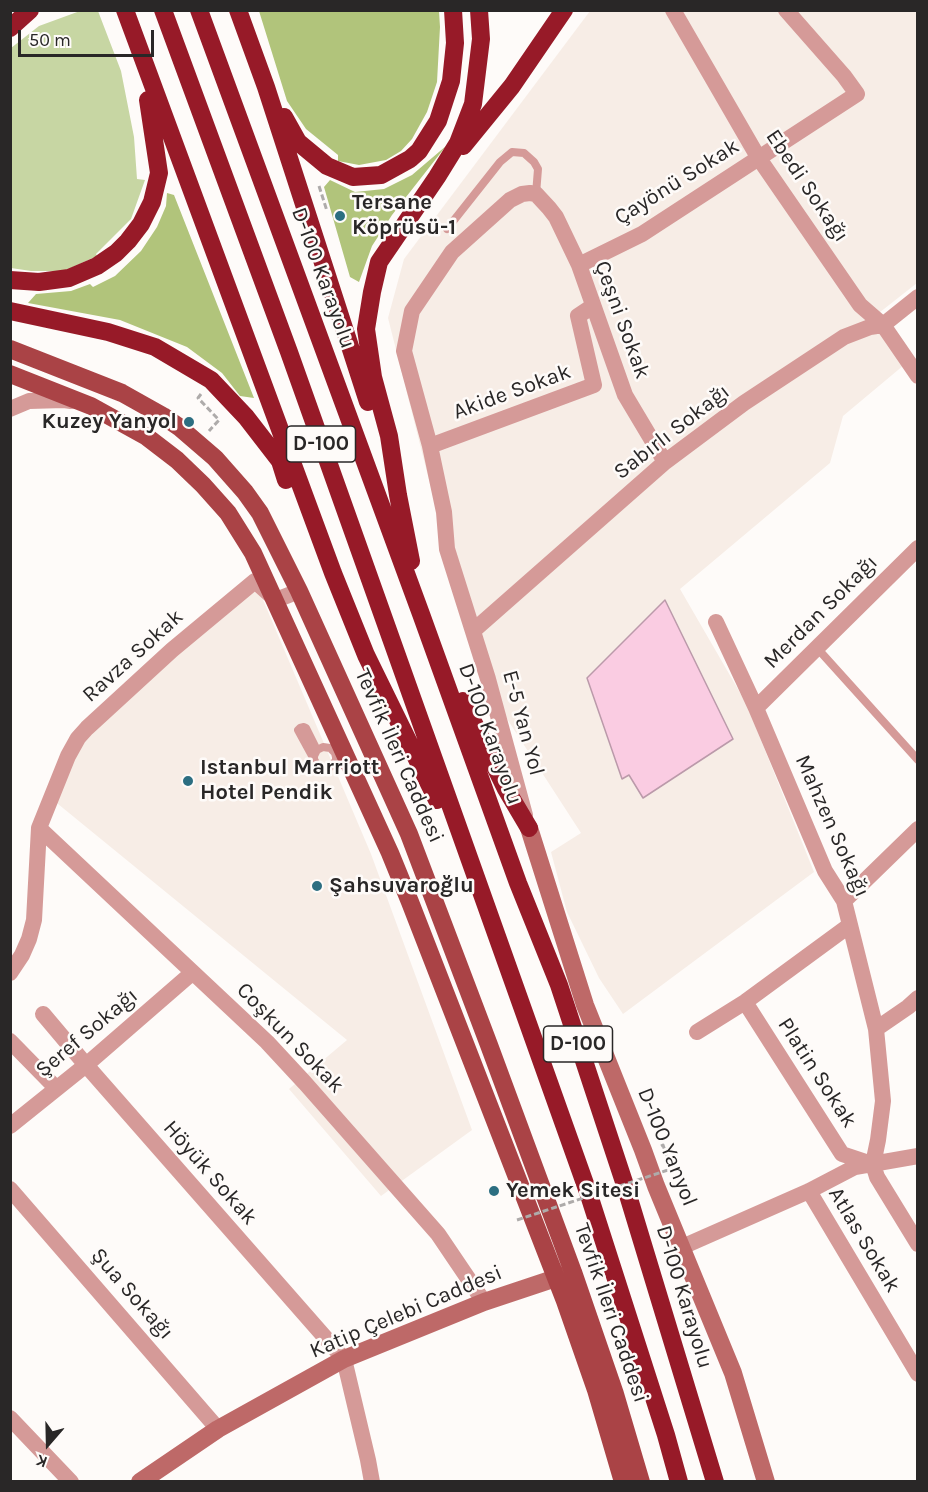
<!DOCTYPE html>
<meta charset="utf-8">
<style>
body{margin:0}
#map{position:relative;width:928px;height:1492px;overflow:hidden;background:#fefbf9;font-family:Karla,sans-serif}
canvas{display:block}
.frame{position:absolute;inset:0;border:12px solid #292727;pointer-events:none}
.north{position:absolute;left:18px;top:1414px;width:60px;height:60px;-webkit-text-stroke:4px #fefbf9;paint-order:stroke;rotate:200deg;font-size:16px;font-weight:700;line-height:24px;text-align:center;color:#292727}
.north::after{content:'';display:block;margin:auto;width:21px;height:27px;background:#292727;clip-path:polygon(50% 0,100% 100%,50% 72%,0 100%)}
.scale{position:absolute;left:18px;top:30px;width:136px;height:27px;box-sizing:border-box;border:3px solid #292727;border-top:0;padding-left:8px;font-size:18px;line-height:21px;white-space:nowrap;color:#292727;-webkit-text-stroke:4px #fefbf9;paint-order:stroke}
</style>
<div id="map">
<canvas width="928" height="1492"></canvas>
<div class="frame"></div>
<div class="north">K</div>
<div class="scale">50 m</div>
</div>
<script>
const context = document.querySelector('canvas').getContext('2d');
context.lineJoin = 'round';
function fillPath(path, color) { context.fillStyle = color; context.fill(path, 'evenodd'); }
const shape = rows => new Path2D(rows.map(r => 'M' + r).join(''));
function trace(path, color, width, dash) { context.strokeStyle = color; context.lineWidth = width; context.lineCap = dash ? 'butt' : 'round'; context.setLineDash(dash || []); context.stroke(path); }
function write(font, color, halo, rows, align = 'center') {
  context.font = font + ' Karla,sans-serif'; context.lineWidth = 5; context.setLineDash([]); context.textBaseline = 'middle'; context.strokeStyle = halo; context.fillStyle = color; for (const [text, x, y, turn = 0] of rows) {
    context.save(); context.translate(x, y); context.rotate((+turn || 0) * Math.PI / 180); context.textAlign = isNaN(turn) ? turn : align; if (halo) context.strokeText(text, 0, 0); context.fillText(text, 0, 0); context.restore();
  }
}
fillPath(shape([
 [590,11,917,11,917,283,870,320,904,365,843,416,830,463,680,589,746,703,814,872,623,1014,599,978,567,912,551,852,581,833,478,674,388,318,404,259],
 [255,581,371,854,472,1130,381,1196,289,1089,347,1040,47,795,70,736]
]), '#f7ede6');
fillPath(shape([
 [80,11,98,11,121,71,134,137,137,179,145,180,131,219,96,254,97,256,64,271,31,271,11,268,11,48,39,26]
]), '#c7d6a3');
fillPath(shape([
 [259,11,439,11,440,27,437,82,427,112,412,139,401,151,386,160,359,165,338,161,338,155,306,129,287,101],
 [446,146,392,215,372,246,359,282,350,277,324,187,330,180,355,192,384,189,412,175],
 [167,193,174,195,254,398,240,396,222,373,187,347,120,320,28,303,36,294,71,291,90,284,93,287,115,276,141,251,157,227,166,206]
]), '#b1c47b');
const water = shape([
 [665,600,733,739,643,798,629,775,622,779,587,678,665,600]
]);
fillPath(water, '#facce2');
trace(water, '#bb9aaa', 1.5);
trace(shape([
 [319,186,327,211],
 [201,394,198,398,219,420,209,431],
 [661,1146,663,1145,671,1169]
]), '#aeabaa', 3, [6, 3]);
trace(shape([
 [447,229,500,162,512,152,524,153,534,162,538,169,536,194],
 [817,648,918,760],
 [314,760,314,756,317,750,323,747,330,748,335,753,336,757,336,760,332,766,325,769,318,766,316,763,298,730,300,728,304,727,306,728,317,750]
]), '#d59a98', 8);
trace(shape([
 [673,10,758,157,860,305,883,325,918,376],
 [579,265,642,234,857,94,844,76,786,10],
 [10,409,29,401,64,400,71,401],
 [430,446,594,385,578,316,593,306],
 [716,622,756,708,825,871,844,901,876,1029,883,1101,878,1140,873,1164,877,1177,918,1244],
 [473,631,665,462,744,403,844,337,870,327,883,325,918,297],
 [756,708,918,548],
 [525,815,488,679,447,549,444,512,430,446,404,351,412,311,452,252,510,200,522,194,530,193,536,194,549,208,556,217,579,265,625,395,665,462],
 [39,828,267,1042,305,1083,438,1234,484,1302],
 [844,901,918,829],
 [10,973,22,955,29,939,34,920,39,828,68,756,78,738,87,728,172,650,255,581,276,600,299,591],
 [745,1002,842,1154,872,1164],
 [43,1014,86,1065,344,1359,368,1460,372,1482],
 [876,1029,908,1007,918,998],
 [697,1032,745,1002,850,925],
 [10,1041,56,1088],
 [10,1126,86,1065,192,973],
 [10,1189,218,1429],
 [809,1191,918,1374],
 [682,1247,809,1191,855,1167,918,1156],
 [10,1418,71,1482]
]), '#d59a98', 16);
trace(shape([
 [529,828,585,1005,643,1150,656,1186,733,1373,766,1482],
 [140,1482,218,1429,344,1359,484,1302,571,1273]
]), '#be6968', 18);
trace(shape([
 [10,349,122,393,163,416,179,427,215,458,245,492,260,513,299,591,409,834,489,1045,573,1272,615,1394,641,1482],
 [10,374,91,406,147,437,177,460,203,485,228,513,253,553,390,853,410,902,565,1301,596,1390,623,1482]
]), '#aa4346', 18);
trace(shape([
 [125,10,333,573,366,655,437,800],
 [163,10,289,352,588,1192,666,1435,679,1482],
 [199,10,421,614,518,883,559,985,624,1182,715,1482],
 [238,10,266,87,368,402],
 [10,28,30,10],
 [284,117,298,142,327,166,353,177,381,175,410,159,419,151,438,121,451,81,455,43,453,10],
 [463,146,512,86,564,10],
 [10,280,39,282,69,278,97,266,116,253,128,241,141,224,152,202,159,173,148,100],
 [10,311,108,332,155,347,211,380,246,417,280,461,286,480],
 [411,561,398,495,389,436,373,377,366,329,372,292,379,262,437,177,458,143,473,104,481,39,479,10],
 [463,701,506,789,529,828]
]), '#971a28', 18);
trace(shape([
 [517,1220,671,1169]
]), '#aeabaa', 3, [6, 3]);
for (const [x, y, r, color] of [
 [340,216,6,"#2c6e81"],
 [189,422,6,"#2c6e81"],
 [188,781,6,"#2c6e81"],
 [317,886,6,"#2c6e81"],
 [494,1191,6,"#2c6e81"]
]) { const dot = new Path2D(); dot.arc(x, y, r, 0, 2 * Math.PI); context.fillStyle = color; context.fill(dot); trace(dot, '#fefbf9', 2); }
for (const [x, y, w] of [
 [321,444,69],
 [578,1044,69]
]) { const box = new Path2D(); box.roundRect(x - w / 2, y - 18, w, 36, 4.5); context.fillStyle = '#fefbf9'; context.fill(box); trace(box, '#292727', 1.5); }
write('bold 21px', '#292727', null, [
 ["D-100",321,444],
 ["D-100",578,1044]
]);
write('22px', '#292727', '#fefbf9', [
 ["Çayönü Sokak",677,182,-32],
 ["Ebedi Sokağı",807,186,56],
 ["D-100 Karayolu",323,278,70],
 ["Çeşni Sokak",622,320,70],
 ["Akide Sokak",512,392,-20],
 ["Sabırlı Sokağı",672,432,-38],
 ["Merdan Sokağı",821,612,-45],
 ["Ravza Sokak",133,656,-42],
 ["E-5 Yan Yol",523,723,75],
 ["D-100 Karayolu",490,734,70],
 ["Tevfik İleri Caddesi",399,756,66],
 ["Mahzen Sokağı",832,826,66],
 ["Şeref Sokağı",87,1033,-40],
 ["Coşkun Sokak",290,1038,46],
 ["Platin Sokak",817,1073,57],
 ["D-100 Yanyol",667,1147,68],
 ["Höyük Sokak",210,1173,49],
 ["Atlas Sokak",864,1240,59],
 ["Şua Sokağı",132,1294,49],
 ["D-100 Karayolu",684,1297,73],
 ["Katip Çelebi Caddesi",406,1312,-23],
 ["Tevfik İleri Caddesi",611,1313,71]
]);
write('bold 22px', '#292727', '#fefbf9', [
 ["Tersane",352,203],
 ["Köprüsü-1",352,228],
 ["Kuzey Yanyol",177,422,"right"],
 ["Istanbul Marriott",200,768],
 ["Hotel Pendik",200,793],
 ["Şahsuvaroğlu",329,886],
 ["Yemek Sitesi",506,1191]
], 'left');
</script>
